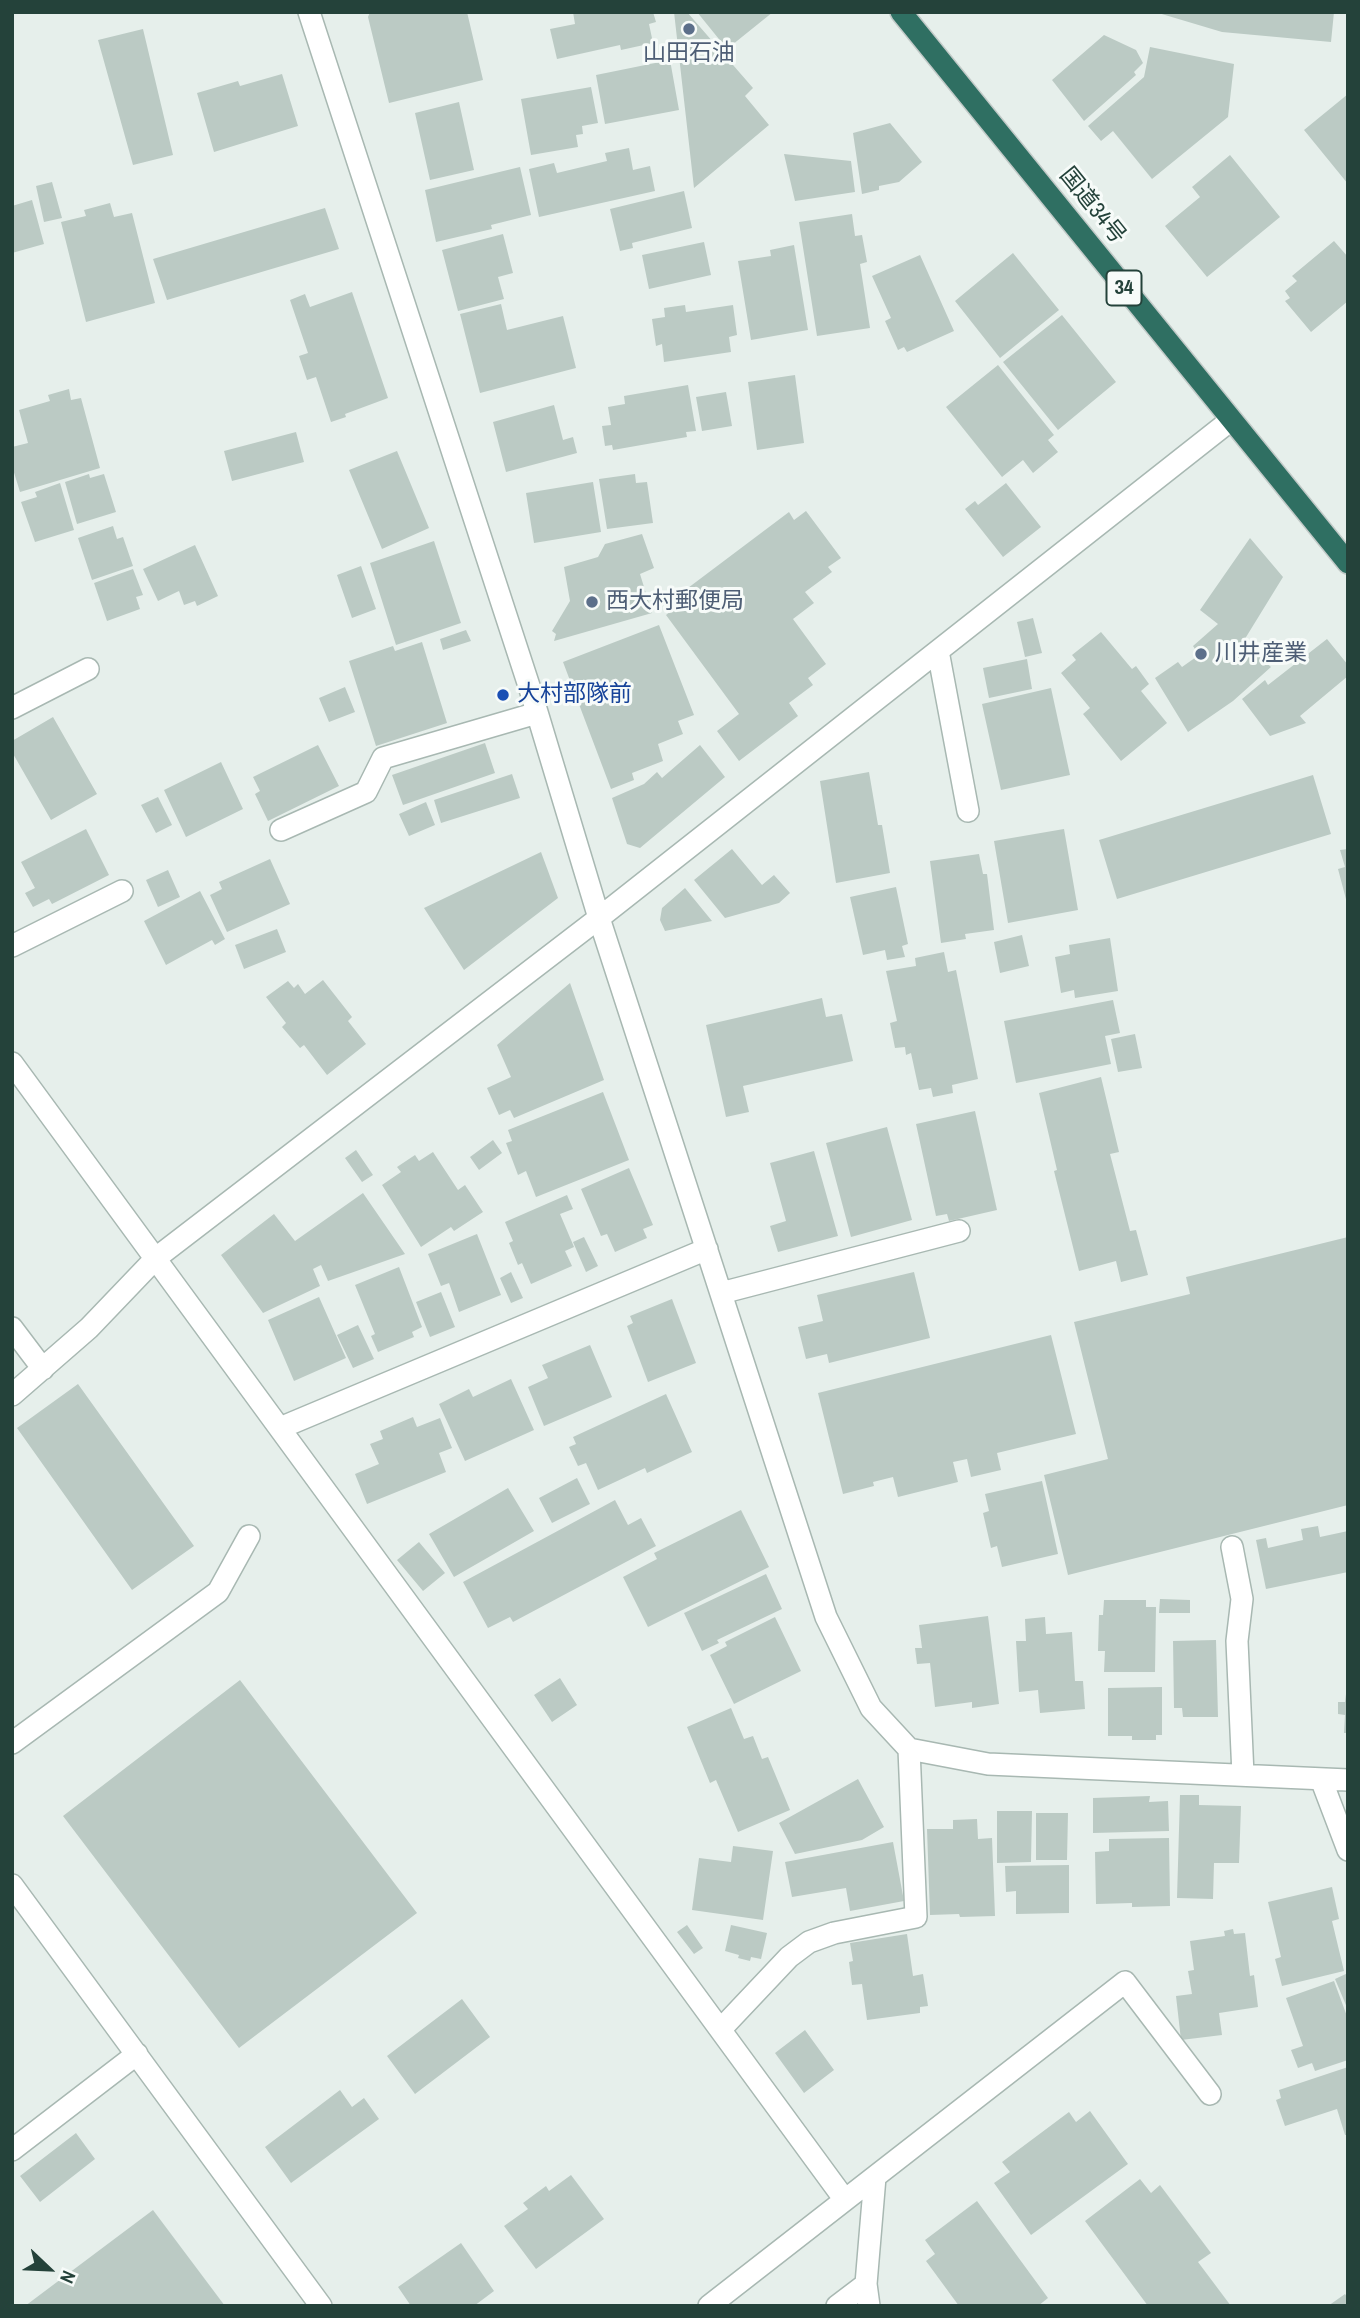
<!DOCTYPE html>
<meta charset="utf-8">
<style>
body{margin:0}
#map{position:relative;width:1360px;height:2318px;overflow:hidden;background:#e6efeb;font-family:"Archivo Narrow",sans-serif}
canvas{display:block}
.frame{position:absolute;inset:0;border:14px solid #24423a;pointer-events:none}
.north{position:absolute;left:14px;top:2234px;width:70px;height:70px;-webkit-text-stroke:5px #f7fbf9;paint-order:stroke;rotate:113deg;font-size:19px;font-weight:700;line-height:28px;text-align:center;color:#24423a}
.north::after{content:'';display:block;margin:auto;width:24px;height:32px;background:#24423a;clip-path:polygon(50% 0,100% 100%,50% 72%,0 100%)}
</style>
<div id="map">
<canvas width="1360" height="2318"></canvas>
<div class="frame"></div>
<div class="north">N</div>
</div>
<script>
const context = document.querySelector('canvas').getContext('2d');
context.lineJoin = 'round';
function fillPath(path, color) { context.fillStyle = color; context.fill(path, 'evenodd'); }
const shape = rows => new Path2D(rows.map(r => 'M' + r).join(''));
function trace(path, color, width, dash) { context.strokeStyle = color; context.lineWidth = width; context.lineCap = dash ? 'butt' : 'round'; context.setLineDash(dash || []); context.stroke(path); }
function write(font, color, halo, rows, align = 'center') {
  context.font = font + ' "Archivo Narrow","Noto Sans JP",sans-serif'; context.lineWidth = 6; context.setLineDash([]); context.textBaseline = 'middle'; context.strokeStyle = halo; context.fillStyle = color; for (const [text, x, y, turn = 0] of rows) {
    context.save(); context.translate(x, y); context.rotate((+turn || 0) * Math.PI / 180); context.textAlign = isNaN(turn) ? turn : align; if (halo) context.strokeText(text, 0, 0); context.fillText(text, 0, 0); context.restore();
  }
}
fillPath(shape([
 [370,12,467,12,483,80,389,103,368,17],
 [573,12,653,12,656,22,649,24,653,43,621,50,620,45,557,59,550,29,575,24],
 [674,12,687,12,753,88,745,96,769,125,694,188],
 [697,12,773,12,727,49],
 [1155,12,1334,12,1331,42,1222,32],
 [143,29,173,155,133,165,98,40],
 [1104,35,1136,50,1143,63,1134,72,1136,75,1084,121,1052,80],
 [1150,47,1234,64,1228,117,1152,179,1113,131,1101,141,1088,126,1144,77],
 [670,60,679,110,605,124,596,75],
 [282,74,298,126,214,152,197,93,238,81,240,86],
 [591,87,598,123,582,126,583,134,576,135,578,147,531,155,521,99],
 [1348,94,1348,184,1304,130],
 [459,102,474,170,430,180,415,113],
 [890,123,922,162,899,182,879,186,879,190,862,194,853,133],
 [629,148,633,170,650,166,655,191,539,217,529,169,554,163,557,173,607,161,605,153],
 [784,154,851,161,855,192,795,201],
 [1230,155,1280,217,1207,277,1165,226,1200,197,1192,187],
 [520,167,531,215,491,225,492,229,436,242,425,190],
 [52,182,62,218,44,222,36,186],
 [684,191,692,228,632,243,633,248,620,251,610,209],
 [32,200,44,244,12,253,12,206],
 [110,203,114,217,132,213,155,303,86,322,61,222,86,216,84,210],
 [325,208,339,249,167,300,153,259],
 [852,214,855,236,862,235,867,262,860,264,870,328,817,336,799,222],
 [503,234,513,273,498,277,504,299,458,311,442,250],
 [1334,241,1348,257,1348,301,1311,332,1285,301,1290,298,1285,291,1297,281,1292,276],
 [704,242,711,275,649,289,642,255],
 [794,245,808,330,751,340,738,261,771,256,770,250],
 [1013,253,1059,310,1000,358,955,301],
 [920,255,954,331,907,352,904,347,898,350,885,321,891,318,872,276],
 [352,292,388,398,345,414,346,417,331,422,316,377,307,380,299,356,308,353,290,300,305,294,310,307],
 [501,304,507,330,563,316,576,368,480,393,460,314],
 [685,305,686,312,733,305,737,335,729,337,731,352,664,362,662,344,656,346,652,319,665,317,664,308],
 [1062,315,1116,382,1058,430,1003,362],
 [998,365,1054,435,1048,440,1058,452,1033,473,1023,460,1002,477,946,407],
 [795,375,804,443,757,450,748,382],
 [688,385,696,431,686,432,687,437,613,450,612,445,605,446,602,426,611,425,608,407,625,404,624,396],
 [69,389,71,400,81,398,100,468,20,492,12,466,12,447,28,443,19,410,50,401,48,395],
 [726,392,732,426,702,431,696,397],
 [554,405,563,440,573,437,577,453,506,472,493,422],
 [296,432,304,462,232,481,224,451],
 [397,451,429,528,382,549,349,470],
 [89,474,90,478,104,474,116,512,77,524,65,482],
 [635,474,636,483,647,482,653,523,607,529,599,479],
 [593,482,601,532,534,543,526,493],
 [60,483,74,530,35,542,21,502,37,497,35,492],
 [1006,483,1041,527,1003,557,965,509,975,501,978,505],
 [806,511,841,558,828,567,832,572,805,592,814,603,793,619,826,664,808,678,813,685,789,703,798,716,739,761,717,731,739,714,666,615,676,607,672,600,789,512,794,520],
 [113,526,117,539,123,537,133,566,92,580,78,538],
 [642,534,654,568,640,574,652,613,554,641,556,634,552,631,570,601,564,567,598,557,605,544],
 [1250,538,1283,577,1243,642,1271,667,1233,701,1188,732,1155,678,1178,662,1182,667,1199,655,1193,646,1218,624,1200,610],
 [434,541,461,623,396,645,370,563],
 [195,545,218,596,197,606,195,601,184,605,179,591,158,601,143,569],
 [361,566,376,609,352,618,337,575],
 [133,569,143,595,136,597,140,609,107,621,94,583],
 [1033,618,1042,653,1025,657,1017,622],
 [659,625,694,715,678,721,683,734,658,744,663,761,632,773,634,780,611,789,563,662],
 [466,630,471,641,443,650,440,639],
 [1101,632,1132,669,1136,666,1149,684,1141,691,1167,723,1121,761,1083,714,1090,708,1061,673,1076,660,1072,655],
 [1327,639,1348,665,1348,676,1300,716,1306,723,1270,736,1242,699,1265,680,1268,685],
 [422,642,447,723,376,746,349,661,393,646,395,651],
 [1027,659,1032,689,989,698,983,668],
 [345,687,355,712,329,722,319,698],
 [1051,688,1070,775,1001,790,982,704],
 [53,717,97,794,51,820,12,752,12,741],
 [485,743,495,773,403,805,392,775],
 [318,745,339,786,268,821,255,794,260,791,253,777],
 [700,745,725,777,640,848,627,844,612,798,644,784,657,772,662,778],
 [221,762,243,809,186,837,164,790],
 [869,772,878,825,882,825,890,873,836,883,820,781],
 [512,774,520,798,441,823,434,800],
 [1313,775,1331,834,1117,899,1099,840],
 [158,797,172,825,156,833,141,805],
 [426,802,435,825,409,836,399,814],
 [86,829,109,875,52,904,49,899,33,907,25,893,35,888,21,862],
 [1064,829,1078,910,1008,923,994,841],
 [732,849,762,885,774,875,790,893,779,903,725,918,694,880],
 [1348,849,1348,903,1347,903,1338,869,1345,867,1340,850],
 [541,852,558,898,464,970,424,908],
 [979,854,983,874,987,874,994,930,965,934,966,939,941,943,930,861],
 [270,859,290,904,227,932,210,895,222,889,219,882],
 [168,870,180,897,158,907,146,880],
 [896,887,908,944,902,946,905,957,887,960,885,950,863,955,850,897],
 [685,888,712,921,665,931,660,920,662,908],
 [200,891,225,939,215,945,212,940,166,965,144,921],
 [277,929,286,952,244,969,235,945],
 [1022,935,1029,966,1000,973,994,942],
 [1110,938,1118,991,1075,998,1074,990,1061,993,1055,957,1070,954,1069,945],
 [944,952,948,972,956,970,978,1079,952,1085,953,1093,933,1097,931,1088,919,1090,911,1053,906,1055,905,1047,895,1048,890,1023,897,1021,886,971,916,966,915,958],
 [323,980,352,1017,348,1021,366,1044,327,1075,304,1045,300,1048,282,1027,286,1023,266,997,288,981,294,988,298,984,305,994],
 [570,983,604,1080,514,1118,510,1110,499,1115,487,1088,511,1077,497,1045],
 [822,998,826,1017,842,1014,853,1061,743,1086,749,1112,726,1117,706,1025],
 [1113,1000,1120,1033,1105,1036,1111,1064,1016,1083,1004,1021],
 [1135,1034,1142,1068,1118,1072,1111,1039],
 [1101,1077,1119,1152,1110,1154,1130,1231,1136,1230,1148,1275,1121,1282,1116,1261,1079,1271,1054,1171,1057,1170,1039,1093],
 [603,1092,629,1160,536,1197,526,1171,518,1175,506,1143,512,1141,508,1130],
 [975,1111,997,1210,949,1221,947,1214,936,1216,916,1124],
 [887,1127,912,1220,851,1237,826,1143],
 [493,1140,502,1153,479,1170,470,1157],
 [356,1150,373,1175,362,1182,345,1158],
 [814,1151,838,1236,778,1252,770,1226,786,1221,770,1163],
 [433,1152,458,1190,465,1185,483,1212,454,1231,451,1227,421,1247,382,1185,401,1172,397,1167,415,1155,419,1161],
 [629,1168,653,1225,643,1229,647,1238,615,1252,607,1234,601,1236,581,1189],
 [363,1193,405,1254,328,1281,321,1265,313,1269,320,1286,263,1313,221,1255,274,1214,295,1241],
 [567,1195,573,1209,560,1214,574,1247,565,1251,572,1266,531,1284,522,1263,518,1265,509,1243,513,1241,505,1222],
 [477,1234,501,1295,459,1312,449,1283,441,1286,428,1254],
 [584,1237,598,1266,586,1272,573,1242],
 [1348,1237,1348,1505,1068,1575,1044,1475,1108,1459,1074,1322,1190,1294,1186,1277],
 [399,1267,422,1327,412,1332,414,1337,378,1352,371,1336,375,1334,355,1285],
 [511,1272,523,1298,511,1303,500,1278],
 [914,1272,930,1338,829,1363,827,1354,806,1359,798,1327,823,1321,817,1295],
 [441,1292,455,1327,430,1337,416,1302],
 [319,1297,346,1358,294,1381,268,1320],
 [672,1299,696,1363,648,1382,627,1326,633,1323,630,1316],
 [358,1325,374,1359,353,1368,337,1335],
 [1051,1335,1076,1434,997,1453,1001,1470,971,1477,967,1459,953,1462,958,1482,898,1497,893,1477,873,1482,874,1486,843,1494,818,1393],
 [590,1345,612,1397,544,1426,528,1387,548,1378,542,1365],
 [511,1379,534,1430,465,1461,439,1404,469,1389,473,1397],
 [78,1384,194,1546,132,1590,17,1428],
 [666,1394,692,1452,647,1473,645,1468,598,1490,586,1463,578,1466,569,1447,576,1444,573,1437],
 [413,1417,417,1427,440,1418,452,1448,439,1453,446,1472,367,1504,355,1474,379,1464,370,1444,383,1439,380,1431],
 [577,1478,590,1504,552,1523,539,1498],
 [1042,1481,1058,1554,1002,1567,997,1546,991,1548,983,1513,989,1511,985,1494],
 [508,1488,534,1531,454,1577,429,1534],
 [615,1500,628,1525,641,1518,656,1546,513,1622,510,1617,488,1628,463,1582],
 [741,1510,769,1567,648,1627,623,1577,657,1559,654,1553],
 [1318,1526,1320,1537,1348,1531,1348,1572,1266,1589,1256,1540,1266,1538,1268,1548,1303,1540,1301,1529],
 [419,1542,445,1573,423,1591,397,1560],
 [766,1574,782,1609,717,1640,719,1643,702,1651,684,1613],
 [1160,1599,1190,1600,1190,1613,1159,1613],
 [1104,1600,1146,1600,1146,1607,1156,1607,1155,1672,1104,1672,1105,1651,1098,1651,1099,1615,1103,1615],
 [988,1616,999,1704,972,1708,972,1702,935,1707,930,1663,917,1664,915,1648,922,1648,919,1625],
 [775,1617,801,1671,734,1704,710,1655,727,1646,725,1642],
 [1045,1617,1046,1634,1072,1632,1075,1681,1083,1681,1085,1709,1040,1713,1038,1690,1019,1692,1016,1641,1026,1641,1025,1619],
 [1216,1640,1218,1717,1183,1717,1182,1708,1174,1708,1173,1641],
 [560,1678,577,1705,552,1722,534,1695],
 [240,1680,417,1913,239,2048,63,1816],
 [1162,1687,1162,1735,1156,1735,1156,1740,1132,1740,1132,1736,1108,1736,1108,1688],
 [1346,1694,1348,1694,1348,1733,1344,1733,1345,1715,1338,1714,1338,1702,1345,1702],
 [731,1708,744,1739,753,1736,762,1759,768,1757,790,1810,738,1832,716,1780,710,1783,687,1727],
 [858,1779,884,1827,862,1840,795,1854,779,1823],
 [1180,1795,1199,1795,1199,1805,1241,1806,1239,1863,1214,1863,1213,1899,1177,1898],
 [1150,1796,1149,1802,1168,1801,1169,1831,1093,1833,1093,1798],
 [997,1811,1032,1811,1031,1862,997,1863],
 [1036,1813,1068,1813,1067,1860,1036,1860],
 [977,1819,978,1839,992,1838,995,1916,960,1917,959,1914,930,1915,927,1829,953,1829,953,1820],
 [1169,1838,1170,1906,1132,1907,1132,1903,1096,1904,1095,1852,1109,1851,1109,1839],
 [893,1842,904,1901,850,1911,846,1888,792,1897,785,1862],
 [733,1846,773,1851,763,1920,692,1910,699,1858,731,1862],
 [1069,1865,1069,1913,1016,1914,1016,1891,1006,1892,1005,1866],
 [1332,1887,1339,1919,1332,1921,1344,1971,1282,1986,1275,1959,1281,1957,1268,1902],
 [687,1925,703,1948,694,1954,677,1932],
 [731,1925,767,1933,761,1959,751,1957,750,1961,738,1958,739,1955,725,1951],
 [1233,1929,1234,1934,1245,1933,1250,1976,1254,1975,1258,2007,1219,2013,1222,2035,1181,2040,1176,1996,1192,1994,1188,1971,1194,1970,1190,1941,1225,1936,1224,1931],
 [907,1934,913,1976,923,1974,928,2006,920,2007,920,2013,867,2020,862,1984,852,1985,849,1962,853,1961,850,1943],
 [1348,1973,1348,2010,1335,1979],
 [1334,1981,1348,2019,1348,2060,1315,2071,1312,2063,1298,2068,1291,2050,1303,2046,1286,1998],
 [462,1999,490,2037,415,2094,387,2056],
 [805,2030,834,2070,804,2093,775,2053],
 [1348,2067,1348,2135,1345,2135,1337,2109,1285,2126,1276,2100,1281,2098,1279,2090],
 [340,2090,352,2107,364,2098,379,2119,291,2183,265,2147],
 [1090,2111,1128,2164,1031,2235,994,2183,1010,2172,1002,2162,1069,2112,1076,2122],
 [76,2133,95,2159,40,2202,20,2176],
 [571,2175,604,2219,536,2269,504,2226,528,2209,523,2203,546,2186,549,2191],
 [1140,2179,1151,2193,1160,2185,1211,2253,1198,2262,1231,2306,1148,2306,1085,2221],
 [977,2201,1048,2298,1038,2306,959,2306,926,2261,935,2254,925,2240],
 [153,2210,225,2306,25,2306],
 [461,2243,494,2291,474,2306,411,2306,398,2287],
 [1345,2294,1348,2298,1348,2306,1328,2306]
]), '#bbcac4');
const minor = shape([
 [309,12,530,689,599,918,826,1617,871,1708,909,1749,988,1764,1348,1780],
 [938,651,968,811],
 [12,708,88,669],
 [281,830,366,792,383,758,537,713],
 [12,946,122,891],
 [12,1063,845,2200,709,2306],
 [721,1293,959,1231],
 [12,1328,43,1369],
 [12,1395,89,1328,156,1258,599,918,1231,420],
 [280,1428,707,1249],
 [1232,1547,1242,1599,1237,1641,1243,1775],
 [12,1743,218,1592,249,1536],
 [1321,1779,1348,1850],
 [12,1885,321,2306],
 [721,2029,789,1957,809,1942,834,1933,916,1917,909,1749],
 [12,2150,137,2054],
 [845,2200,1125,1982,1210,2094],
 [837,2306,866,2284],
 [869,2306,866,2284,875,2177]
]);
const highway = shape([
 [901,12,1348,563]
]);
trace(minor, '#a8b8b2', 24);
trace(highway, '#c2cac8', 24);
trace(minor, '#fff', 21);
trace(highway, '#2f6f62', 21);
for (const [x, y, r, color] of [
 [689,29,7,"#5c6f8a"],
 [592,602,7,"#5c6f8a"],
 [1201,654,7,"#5c6f8a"],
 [503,695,7,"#1a4fb4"]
]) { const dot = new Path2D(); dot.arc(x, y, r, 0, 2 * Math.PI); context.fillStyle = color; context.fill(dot); trace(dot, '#f7fbf9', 2.5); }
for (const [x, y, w] of [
 [1124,288,35]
]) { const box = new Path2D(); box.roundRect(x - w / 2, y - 17.5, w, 35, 5); context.fillStyle = '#f7fbf9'; context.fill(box); trace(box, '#24423a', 2); }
write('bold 21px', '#24423a', null, [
 ["34",1124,288]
]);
write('23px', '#4e5e75', '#f7fbf9', [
 ["山田石油",689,54,"center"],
 ["西大村郵便局",606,602],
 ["川井産業",1215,654]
], 'left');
write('23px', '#24423a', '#f7fbf9', [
 ["国道34号",1092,206,51]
]);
write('23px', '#164399', '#f7fbf9', [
 ["大村部隊前",517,695]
], 'left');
</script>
